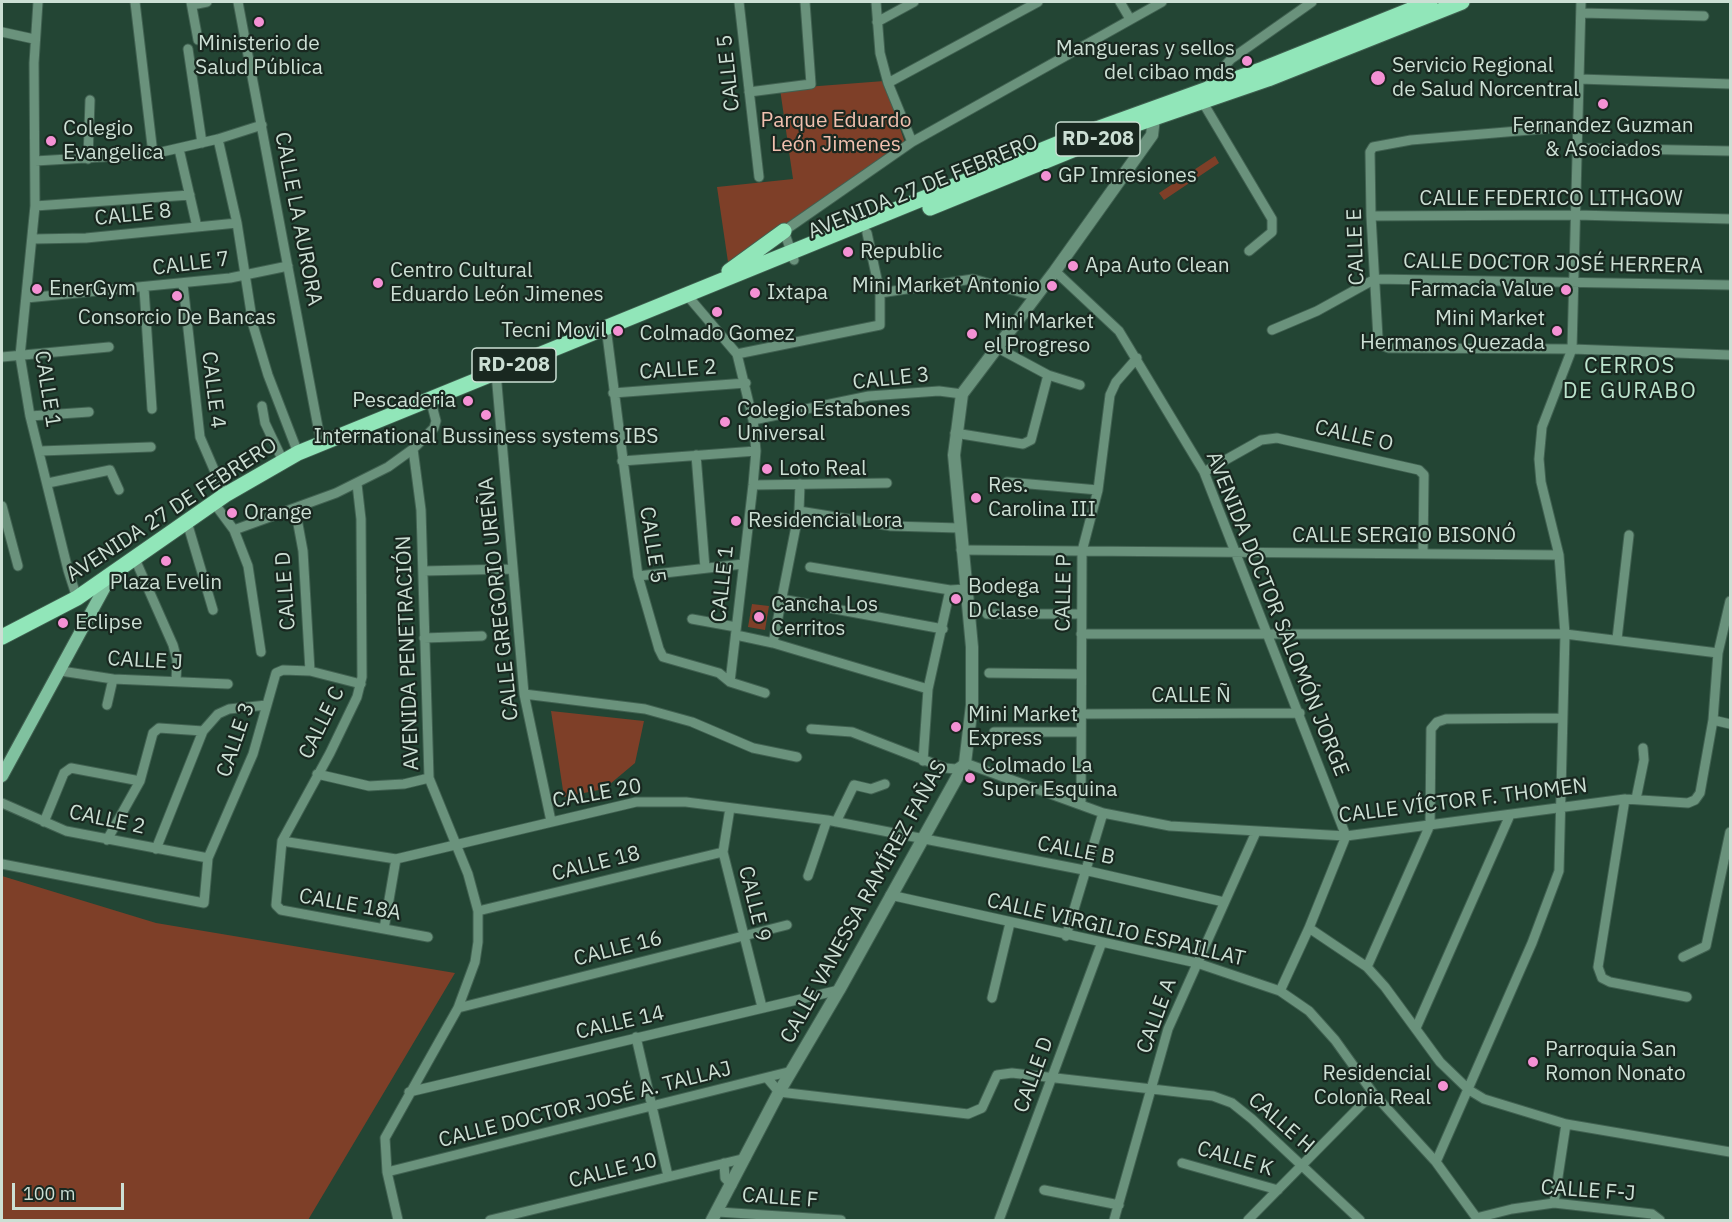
<!DOCTYPE html>
<meta charset="utf-8">
<style>
body{margin:0}
#map{position:relative;width:1732px;height:1222px;overflow:hidden;background:#234534;font-family:"IBM Plex Sans",sans-serif}
canvas{display:block}
.frame{position:absolute;inset:0;border:3px solid #ccdfd4;pointer-events:none}
.scale{position:absolute;left:12px;top:1183px;width:112px;height:27px;box-sizing:border-box;border:3px solid #ccdfd4;border-top:0;padding-left:8px;font-size:18px;line-height:21px;white-space:nowrap;color:#ccdfd4;-webkit-text-stroke:4px #192820;paint-order:stroke}
</style>
<div id="map">
<canvas width="1732" height="1222"></canvas>
<div class="frame"></div>
<div class="scale">100 m</div>
</div>
<script>
const context = document.querySelector('canvas').getContext('2d');
context.lineJoin = 'round';
function fillPath(path, color) { context.fillStyle = color; context.fill(path, 'evenodd'); }
const shape = rows => new Path2D(rows.map(r => 'M' + r).join(''));
function trace(path, color, width, dash) { context.strokeStyle = color; context.lineWidth = width; context.lineCap = dash ? 'butt' : 'round'; context.setLineDash(dash || []); context.stroke(path); }
function write(font, color, halo, rows, align = 'center') {
  context.font = font + ' "IBM Plex Sans",sans-serif'; context.lineWidth = 4.5; context.setLineDash([]); context.textBaseline = 'middle'; context.strokeStyle = halo; context.fillStyle = color; for (const [text, x, y, turn = 0] of rows) {
    context.save(); context.translate(x, y); context.rotate((+turn || 0) * Math.PI / 180); context.textAlign = isNaN(turn) ? turn : align; if (halo) context.strokeText(text, 0, 0); context.fillText(text, 0, 0); context.restore();
  }
}
fillPath(shape([
 [884,81,906,146,728,262,717,187,793,179,780,89],
 [1215,156,1219,163,1164,200,1159,193],
 [752,604,769,606,765,630,748,627],
 [551,711,644,721,635,763,604,789,564,797],
 [2,876,156,923,455,973,308,1220,2,1220]
]), '#7e3f28');
const minor = shape([
 [38,2,34,63,35,206,20,356,30,416,68,570,77,598],
 [135,2,153,154],
 [191,2,198,40],
 [238,2,321,443],
 [739,2,759,177],
 [876,2,880,53,888,83,912,142],
 [1120,2,1130,19],
 [192,5,207,2],
 [1581,13,1704,16],
 [877,22,914,2],
 [2,32,34,39],
 [188,49,202,143],
 [1579,79,1730,84],
 [888,83,1038,2],
 [749,92,811,84,805,2],
 [1578,126,1411,140,1373,147,1370,152,1371,216,1378,338,1381,345,1389,348,1572,349,1730,355],
 [218,139,237,223,253,325,268,375,298,453],
 [1578,148,1730,151],
 [179,149,197,227],
 [88,159,90,100],
 [35,161,153,154,218,139,262,125],
 [35,206,190,195],
 [1371,216,1576,215,1730,219],
 [33,239,86,238,237,223],
 [1249,251,1272,232,1272,219,1202,101,1205,88,1231,59,1312,2],
 [794,260,784,231,912,142,1162,2],
 [1055,271,1119,331,1204,472,1346,836,1309,928,1280,991],
 [183,284,200,437,225,495],
 [144,288,152,409],
 [880,293,973,279,1034,296],
 [686,294,737,354,753,420,756,451,753,485,730,682],
 [26,298,230,278,288,266],
 [606,327,638,576,659,649,663,657,719,673,730,682,765,693],
 [1272,330,1317,311,1375,279,1730,285],
 [737,354,880,325,880,293,867,233],
 [2,357,109,347],
 [496,373,524,694,551,821],
 [1048,375,1080,385],
 [613,393,746,383],
 [262,406,265,423,283,461],
 [30,416,89,412],
 [753,420,869,396,939,391,962,394],
 [955,433,1023,444,1031,440,1048,375,996,347],
 [40,451,151,447],
 [696,455,705,568],
 [622,461,756,451],
 [1204,472,1261,440,1277,438,1419,470,1424,475,1423,553],
 [1007,482,1098,490],
 [48,483,110,470,119,490],
 [357,484,361,519,362,677,357,697,330,753,282,841,276,905,281,910,428,937],
 [753,485,887,483],
 [214,503,234,530,248,566,261,652],
 [2,506,18,566],
 [295,508,303,551,310,671],
 [799,511,891,526,959,528],
 [187,522,213,610],
 [234,530,336,493,388,467,413,449,434,428,436,421,430,398],
 [961,550,1559,555],
 [135,559,173,645,177,660,176,681],
 [810,567,950,590,966,589],
 [423,571,511,569],
 [638,576,743,564],
 [781,599,943,629],
 [987,614,1081,614],
 [692,619,736,627],
 [1081,634,1565,634,1718,653],
 [736,635,773,643,928,689],
 [424,638,482,636],
 [1617,639,1629,535],
 [773,643,799,511,800,484],
 [61,671,113,679,228,684],
 [989,673,1081,674],
 [524,694,645,709,692,722,753,748,797,757],
 [107,705,113,679],
 [1081,714,1300,713],
 [1713,720,1730,724],
 [811,729,852,732,945,768,956,769,965,763,1103,813,1170,826,1346,836,1625,799,1688,803,1695,800,1700,793,1713,720,1718,653,1730,601],
 [994,732,1081,732],
 [923,761,928,689,950,590],
 [317,774,369,786,404,784,429,778],
 [1625,799,1598,967,1602,978,1610,982,1687,997],
 [1636,799,1644,760,1643,748],
 [2,803,66,831,208,858],
 [1081,805,1082,551,1098,490,1110,395,1116,382,1137,358],
 [730,808,723,852,762,1007],
 [44,822,64,773,71,768,140,781],
 [836,822,854,785,871,789,885,784],
 [107,840,140,781,153,733,159,728,203,731],
 [282,841,396,859,636,802,686,802,827,820,1084,870,1224,902],
 [156,849,203,731,218,714,229,709,267,705],
 [2,864,204,903,208,858,253,754,276,673,283,670,310,671,361,684],
 [808,876,827,820],
 [890,895,1197,963,1280,991,1309,1011,1335,1040,1373,1093,1436,1162,1478,1220],
 [478,911,723,852],
 [1309,928,1367,967,1385,987,1440,1062,1469,1090,1484,1099,1566,1124,1730,1152],
 [384,929,396,859],
 [1066,936,1103,813],
 [1683,957,1706,946,1730,832],
 [1367,967,1430,825,1431,729,1437,722,1446,719,1562,718],
 [992,998,1010,923],
 [458,1008,787,925],
 [1416,1028,1510,815],
 [636,1037,668,1176],
 [768,1079,779,1092,968,1114,982,1108,997,1075,1012,1073,1213,1096,1232,1103,1252,1119,1360,1220],
 [409,1092,839,990],
 [1436,1162,1532,943,1559,871,1565,634,1559,555,1541,482,1539,459,1542,427,1572,349,1581,2],
 [724,1163,725,1178,732,1185],
 [1182,1163,1278,1190],
 [387,1172,792,1071],
 [1044,1190,1119,1205],
 [1554,1203,1566,1124],
 [718,1212,841,1220],
 [1476,1218,1512,1209,1554,1203,1652,1214,1660,1220],
 [398,1220,387,1172,385,1138,458,1008,475,962,478,942,478,911,468,874,429,778,421,510,413,449],
 [490,1220,746,1158],
 [999,1220,1102,942],
 [1114,1220,1168,1029,1256,832],
 [1248,1220,1373,1093]
]);
const tertiary = shape([
 [712,1220,779,1092,839,990,965,763,972,705,972,647,954,455,962,394,1055,271,1152,135,1154,118,1151,110]
]);
const secondary = shape([
 [2,776,112,574]
]);
const primary = shape([
 [930,208,1134,125,1268,79,1462,2],
 [729,271,784,231],
 [2,637,77,598,225,495,298,453,1074,137,1263,69,1430,2]
]);
trace(minor, '#416151', 11);
trace(tertiary, '#416151', 14);
trace(secondary, '#416151', 14);
trace(primary, '#416151', 17);
trace(minor, '#6a927c', 9);
trace(tertiary, '#6a927c', 12);
trace(secondary, '#80c19f', 12);
trace(primary, '#91e6b9', 15);
for (const [x, y, r, color] of [
 [259,22,6,"#f491d4"],
 [1247,61,6,"#f491d4"],
 [1378,78,8,"#f491d4"],
 [1603,104,6,"#f491d4"],
 [51,141,6,"#f491d4"],
 [1046,176,6,"#f491d4"],
 [848,252,6,"#f491d4"],
 [1073,266,6,"#f491d4"],
 [378,283,6,"#f491d4"],
 [1052,286,6,"#f491d4"],
 [37,289,6,"#f491d4"],
 [1566,290,6,"#f491d4"],
 [755,293,6,"#f491d4"],
 [177,296,6,"#f491d4"],
 [717,312,6,"#f491d4"],
 [618,331,6,"#f491d4"],
 [1557,331,6,"#f491d4"],
 [972,334,6,"#f491d4"],
 [468,401,6,"#f491d4"],
 [486,415,6,"#f491d4"],
 [725,422,6,"#f491d4"],
 [767,469,6,"#f491d4"],
 [976,498,6,"#f491d4"],
 [232,513,6,"#f491d4"],
 [736,521,6,"#f491d4"],
 [166,561,6,"#f491d4"],
 [956,599,6,"#f491d4"],
 [759,617,6,"#f491d4"],
 [63,623,6,"#f491d4"],
 [956,727,6,"#f491d4"],
 [970,778,6,"#f491d4"],
 [1533,1062,6,"#f491d4"],
 [1443,1086,6,"#f491d4"]
]) { const dot = new Path2D(); dot.arc(x, y, r, 0, 2 * Math.PI); context.fillStyle = color; context.fill(dot); trace(dot, '#192820', 2); }
for (const [x, y, w] of [
 [1098,139,84],
 [514,365,84]
]) { const box = new Path2D(); box.roundRect(x - w / 2, y - 17, w, 34, 4.5); context.fillStyle = '#192820'; context.fill(box); trace(box, '#ccdfd4', 1.5); }
write('bold 20px', '#ccdfd4', null, [
 ["RD-208",1098,139],
 ["RD-208",514,365]
]);
write('21px', '#ccdfd4', '#192820', [
 ["Ministerio de",259,44,"center"],
 ["Salud Pública",259,68,"center"],
 ["Mangueras y sellos",1235,49,"right"],
 ["del cibao mds",1235,73,"right"],
 ["Servicio Regional",1392,66],
 ["de Salud Norcentral",1392,90],
 ["Fernandez Guzman",1603,126,"center"],
 ["& Asociados",1603,150,"center"],
 ["Colegio",63,129],
 ["Evangelica",63,153],
 ["GP Imresiones",1058,176],
 ["Republic",860,252],
 ["Apa Auto Clean",1085,266],
 ["Centro Cultural",390,271],
 ["Eduardo León Jimenes",390,295],
 ["Mini Market Antonio",1040,286,"right"],
 ["EnerGym",49,289],
 ["Farmacia Value",1554,290,"right"],
 ["Ixtapa",767,293],
 ["Consorcio De Bancas",177,318,"center"],
 ["Mini Market",1545,319,"right"],
 ["Hermanos Quezada",1545,343,"right"],
 ["Mini Market",984,322],
 ["el Progreso",984,346],
 ["Tecni Movil",606,331,"right"],
 ["Colmado Gomez",717,334,"center"],
 ["Pescaderia",456,401,"right"],
 ["Colegio Estabones",737,410],
 ["Universal",737,434],
 ["International Bussiness systems IBS",486,437,"center"],
 ["Loto Real",779,469],
 ["Res.",988,486],
 ["Carolina III",988,510],
 ["Orange",244,513],
 ["Residencial Lora",748,521],
 ["Plaza Evelin",166,583,"center"],
 ["Bodega",968,587],
 ["D Clase",968,611],
 ["Cancha Los",771,605],
 ["Cerritos",771,629],
 ["Eclipse",75,623],
 ["Mini Market",968,715],
 ["Express",968,739],
 ["Colmado La",982,766],
 ["Super Esquina",982,790],
 ["Parroquia San",1545,1050],
 ["Romon Nonato",1545,1074],
 ["Residencial",1431,1074,"right"],
 ["Colonia Real",1431,1098,"right"]
], 'left');
write('21px', '#ccdfd4', '#192820', [
 ["CALLE 5",729,73,-96],
 ["AVENIDA 27 DE FEBRERO",923,187,-22],
 ["CALLE FEDERICO LITHGOW",1551,199],
 ["CALLE 8",133,215,-6],
 ["CALLE LA AURORA",298,219,79],
 ["CALLE E",1356,247,-92],
 ["CALLE 7",191,264,-7],
 ["CALLE DOCTOR JOSÉ HERRERA",1553,264,1],
 ["CALLE 2",678,370,-4],
 ["CALLE 3",891,379,-6],
 ["CALLE 1",47,389,81],
 ["CALLE 4",213,390,83],
 ["CALLE O",1354,436,13],
 ["AVENIDA 27 DE FEBRERO",172,510,-33],
 ["CALLE SERGIO BISONÓ",1404,536],
 ["CALLE 5",652,545,81],
 ["CALLE 1",723,584,-84],
 ["CALLE D",286,591,-94],
 ["CALLE P",1064,593,-89],
 ["CALLE GREGORIO UREÑA",499,599,-96],
 ["AVENIDA DOCTOR SALOMÓN JORGE",1277,614,68],
 ["AVENIDA PENETRACIÓN",408,653,-92],
 ["CALLE J",145,661,3],
 ["CALLE Ñ",1191,696],
 ["CALLE C",322,723,-64],
 ["CALLE 3",236,740,-71],
 ["CALLE 20",597,794,-10],
 ["CALLE VÍCTOR F. THOMEN",1463,801,-7],
 ["CALLE 2",107,820,12],
 ["CALLE B",1076,851,11],
 ["CALLE 18",596,864,-14],
 ["CALLE VANESSA RAMÍREZ FAÑAS",864,902,-61],
 ["CALLE 9",754,904,76],
 ["CALLE 18A",350,905,10],
 ["CALLE VIRGILIO ESPAILLAT",1116,930,13],
 ["CALLE 16",618,949,-14],
 ["CALLE A",1157,1016,-70],
 ["CALLE 14",620,1023,-13],
 ["CALLE D",1034,1075,-70],
 ["CALLE DOCTOR JOSÉ A. TALLAJ",585,1105,-14],
 ["CALLE H",1281,1123,41],
 ["CALLE K",1235,1159,16],
 ["CALLE 10",613,1171,-14],
 ["CALLE F-J",1588,1191,4],
 ["CALLE F",780,1198,4]
]);
write('21px', '#f1c0af', '#192820', [
 ["Parque Eduardo",836,121],
 ["León Jimenes",836,145]
]);
context.letterSpacing = '1.5px';
write('22px', '#bce3cd', '#192820', [
 ["CERROS",1630,367],
 ["DE GURABO",1630,392]
]);
context.letterSpacing = '0px';
</script>
